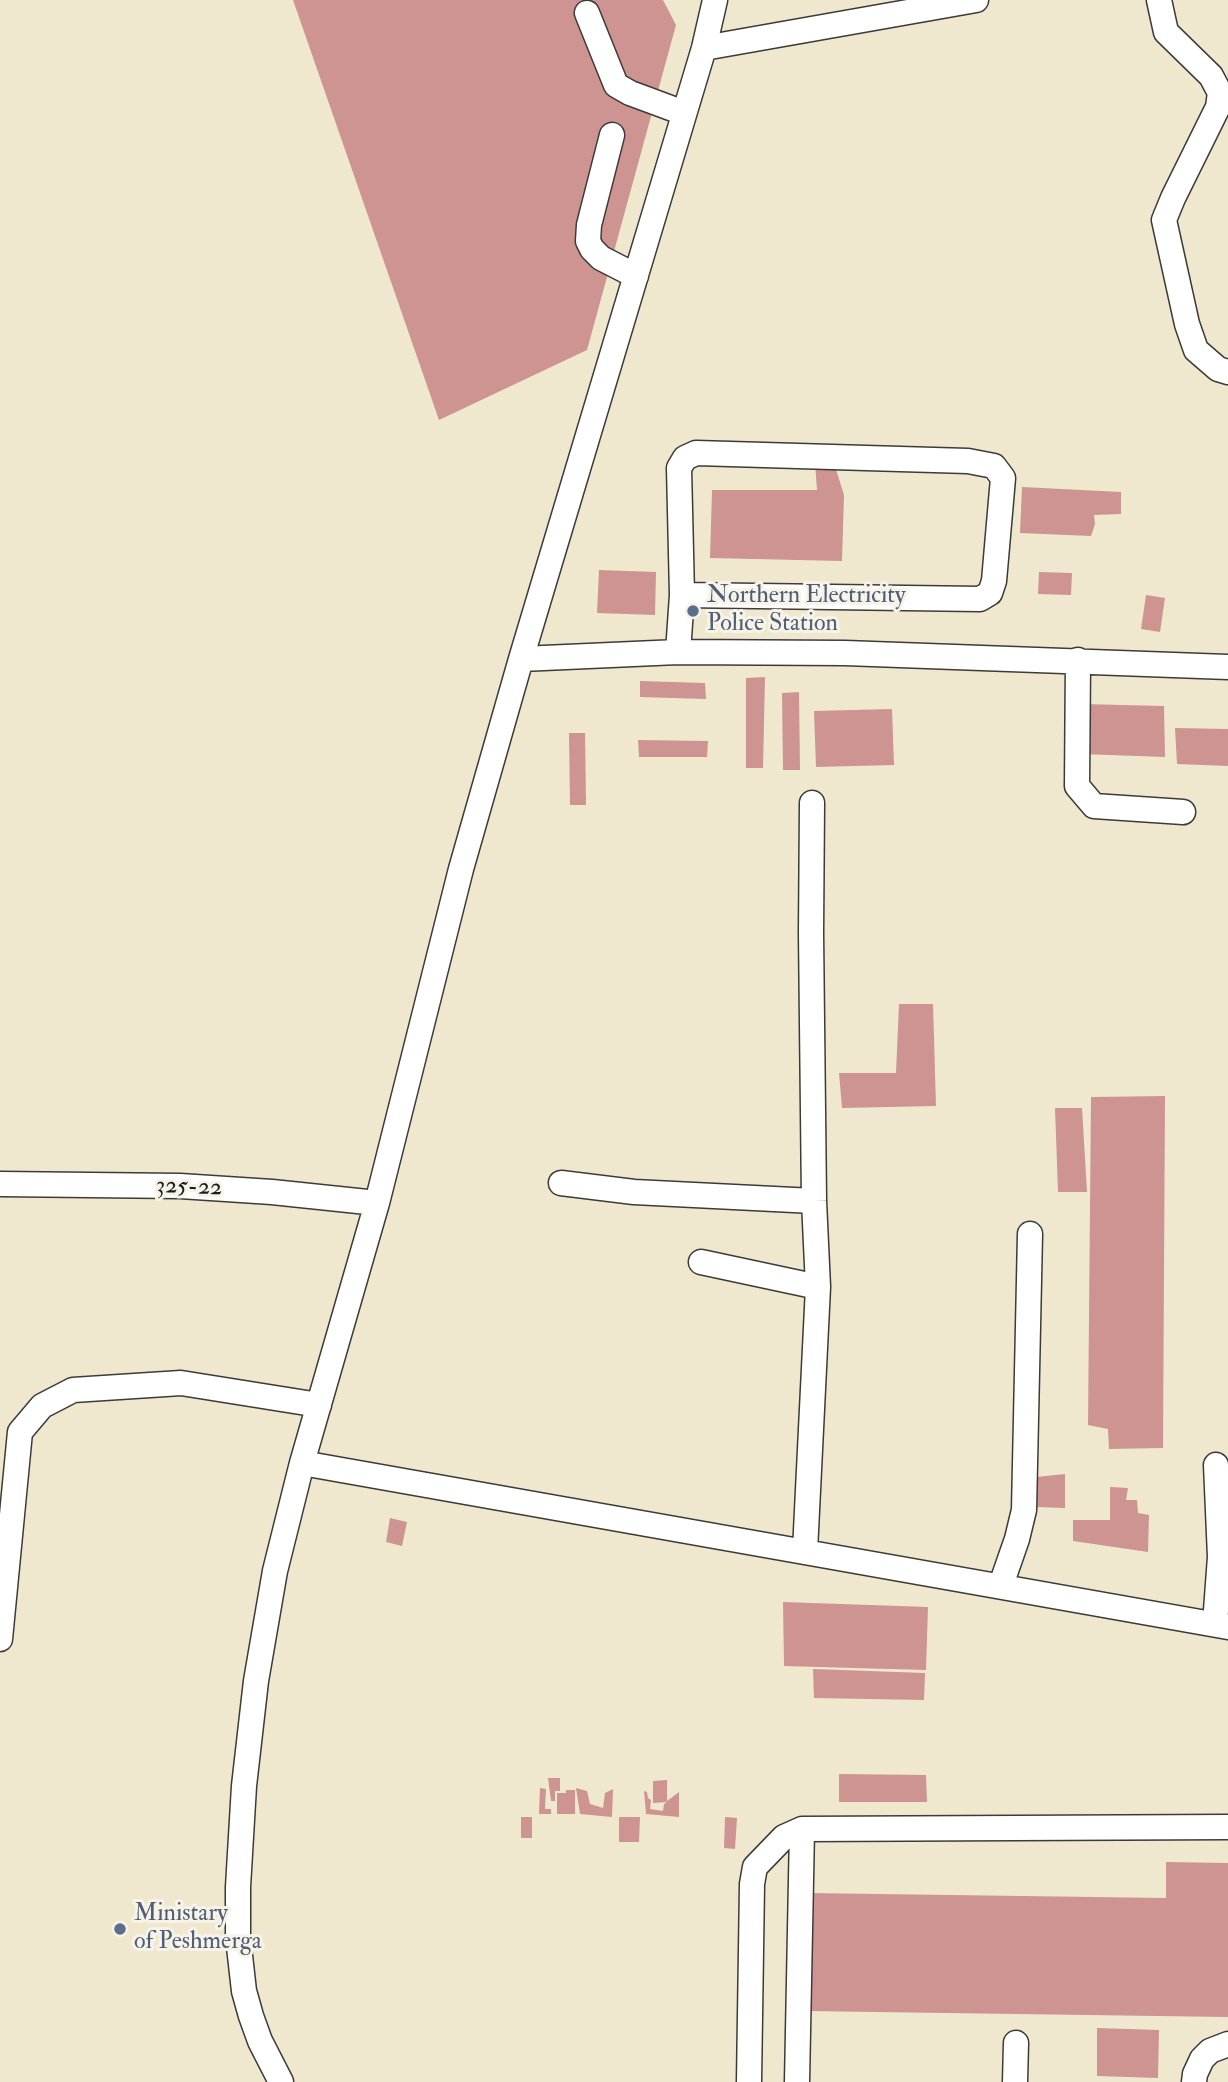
<!DOCTYPE html>
<style>
body{margin:0}
canvas{display:block;background:#efe8cf}
</style>
<canvas width="1228" height="2082"></canvas>
<script>
const context = document.querySelector('canvas').getContext('2d');
context.lineJoin = 'round';
function fillPath(path, color) { context.fillStyle = color; context.fill(path, 'evenodd'); }
const shape = rows => new Path2D(rows.map(r => 'M' + r).join(''));
function trace(path, color, width, dash) { context.strokeStyle = color; context.lineWidth = width; context.lineCap = dash ? 'butt' : 'round'; context.setLineDash(dash || []); context.stroke(path); }
function write(font, color, halo, rows, align = 'center') {
  context.font = font + ' "IM FELL Double Pica",serif'; context.lineWidth = 6; context.setLineDash([]); context.textBaseline = 'middle'; context.strokeStyle = halo; context.fillStyle = color; for (const [text, x, y, turn = 0] of rows) {
    context.save(); context.translate(x, y); context.rotate((+turn || 0) * Math.PI / 180); context.textAlign = isNaN(turn) ? turn : align; if (halo) context.strokeText(text, 0, 0); context.fillText(text, 0, 0); context.restore();
  }
}
fillPath(shape([
 [293,0,663,0,676,25,587,350,439,420],
 [815,463,834,463,844,495,842,561,710,558,712,490,817,490],
 [1022,487,1121,492,1121,514,1094,515,1095,524,1091,536,1020,533],
 [599,570,656,572,655,615,597,613],
 [1039,572,1072,573,1071,595,1038,594],
 [1146,595,1165,598,1160,632,1141,629],
 [765,677,763,768,746,768,746,678],
 [640,681,705,683,706,699,640,697],
 [799,692,800,770,783,770,782,693],
 [1082,704,1164,706,1165,757,1082,754],
 [892,709,894,765,816,767,814,711],
 [1175,728,1228,729,1228,766,1177,764],
 [569,733,585,733,586,805,570,805],
 [638,740,708,741,707,757,639,757],
 [899,1004,933,1004,936,1106,842,1108,839,1073,896,1073],
 [1165,1096,1163,1448,1109,1449,1108,1429,1088,1425,1091,1097],
 [1055,1108,1082,1108,1087,1192,1058,1192],
 [1065,1474,1065,1508,1034,1507,1036,1477],
 [1110,1487,1128,1488,1126,1500,1137,1500,1138,1513,1149,1515,1148,1552,1073,1541,1073,1520,1110,1520],
 [390,1518,407,1522,402,1546,386,1542],
 [783,1602,928,1607,926,1670,784,1666],
 [813,1669,925,1673,924,1700,814,1698],
 [839,1774,926,1775,927,1802,839,1802],
 [548,1778,560,1778,560,1791,555,1791,555,1801,551,1801],
 [667,1780,667,1801,679,1792,679,1817,646,1814,644,1791,647,1792,648,1798,651,1800,650,1809,663,1811,664,1804,667,1802,653,1803,653,1781],
 [540,1788,546,1789,545,1809,551,1809,551,1814,539,1814],
 [576,1788,587,1791,590,1804,603,1808,605,1793,613,1789,612,1817,580,1814],
 [566,1790,575,1790,575,1814,557,1814,557,1793,566,1793],
 [521,1817,532,1817,532,1838,521,1838],
 [619,1817,640,1817,639,1842,619,1842],
 [725,1817,737,1818,735,1849,724,1848],
 [1166,1862,1228,1863,1228,2017,805,2011,807,1893,1166,1898],
 [1097,2028,1159,2030,1158,2078,1097,2076]
]), '#cd9491');
const minor = shape([
 [1159,0,1166,32,1211,76,1220,93,1218,107,1173,198,1164,220,1187,324,1196,350,1218,369,1228,372],
 [587,13,616,85,630,93,684,113],
 [704,48,976,0],
 [612,135,589,225,588,241,592,249,601,258,636,276],
 [678,652,682,595,679,468,685,458,696,453,968,461,994,466,1003,478,994,581,990,593,980,599,682,595],
 [521,659,678,652,845,653,1228,667],
 [1078,660,1077,786,1094,806,1183,812],
 [561,1183,634,1192,814,1201],
 [0,1184,180,1186,272,1192,377,1203],
 [701,1262,818,1287],
 [302,1463,1228,1627],
 [805,1551,818,1287,814,1201,811,933,812,803],
 [1001,1585,1017,1539,1024,1510,1030,1234],
 [1215,1624,1220,1557,1216,1465],
 [0,1639,20,1432,42,1406,73,1390,181,1383,319,1405],
 [281,2082,260,2041,251,2016,244,1991,238,1938,238,1887,244,1786,256,1681,275,1571,302,1463,377,1203,461,869,521,659,704,48,715,0],
 [749,2082,752,1884,755,1867,784,1837,802,1829,1228,1827],
 [797,2082,802,1829],
 [1015,2082,1016,2043],
 [1194,2082,1195,2074,1202,2059,1210,2051,1228,2044]
]);
trace(minor, '#3c3b37', 27);
trace(minor, '#fff', 24);
for (const [x, y, r, color] of [
 [693,611,7,"#5c6f8a"],
 [120,1929,7,"#5c6f8a"]
]) { const dot = new Path2D(); dot.arc(x, y, r, 0, 2 * Math.PI); context.fillStyle = color; context.fill(dot); trace(dot, '#f7f3e8', 2.5); }
write('24px', '#4e5e75', '#f7f3e8', [
 ["Northern Electricity",707,597],
 ["Police Station",707,625],
 ["Ministary",134,1915],
 ["of Peshmerga",134,1943]
], 'left');
write('24px', '#1c1c1c', '#f7f3e8', [
 ["325-22",189,1188,2]
]);
</script>
